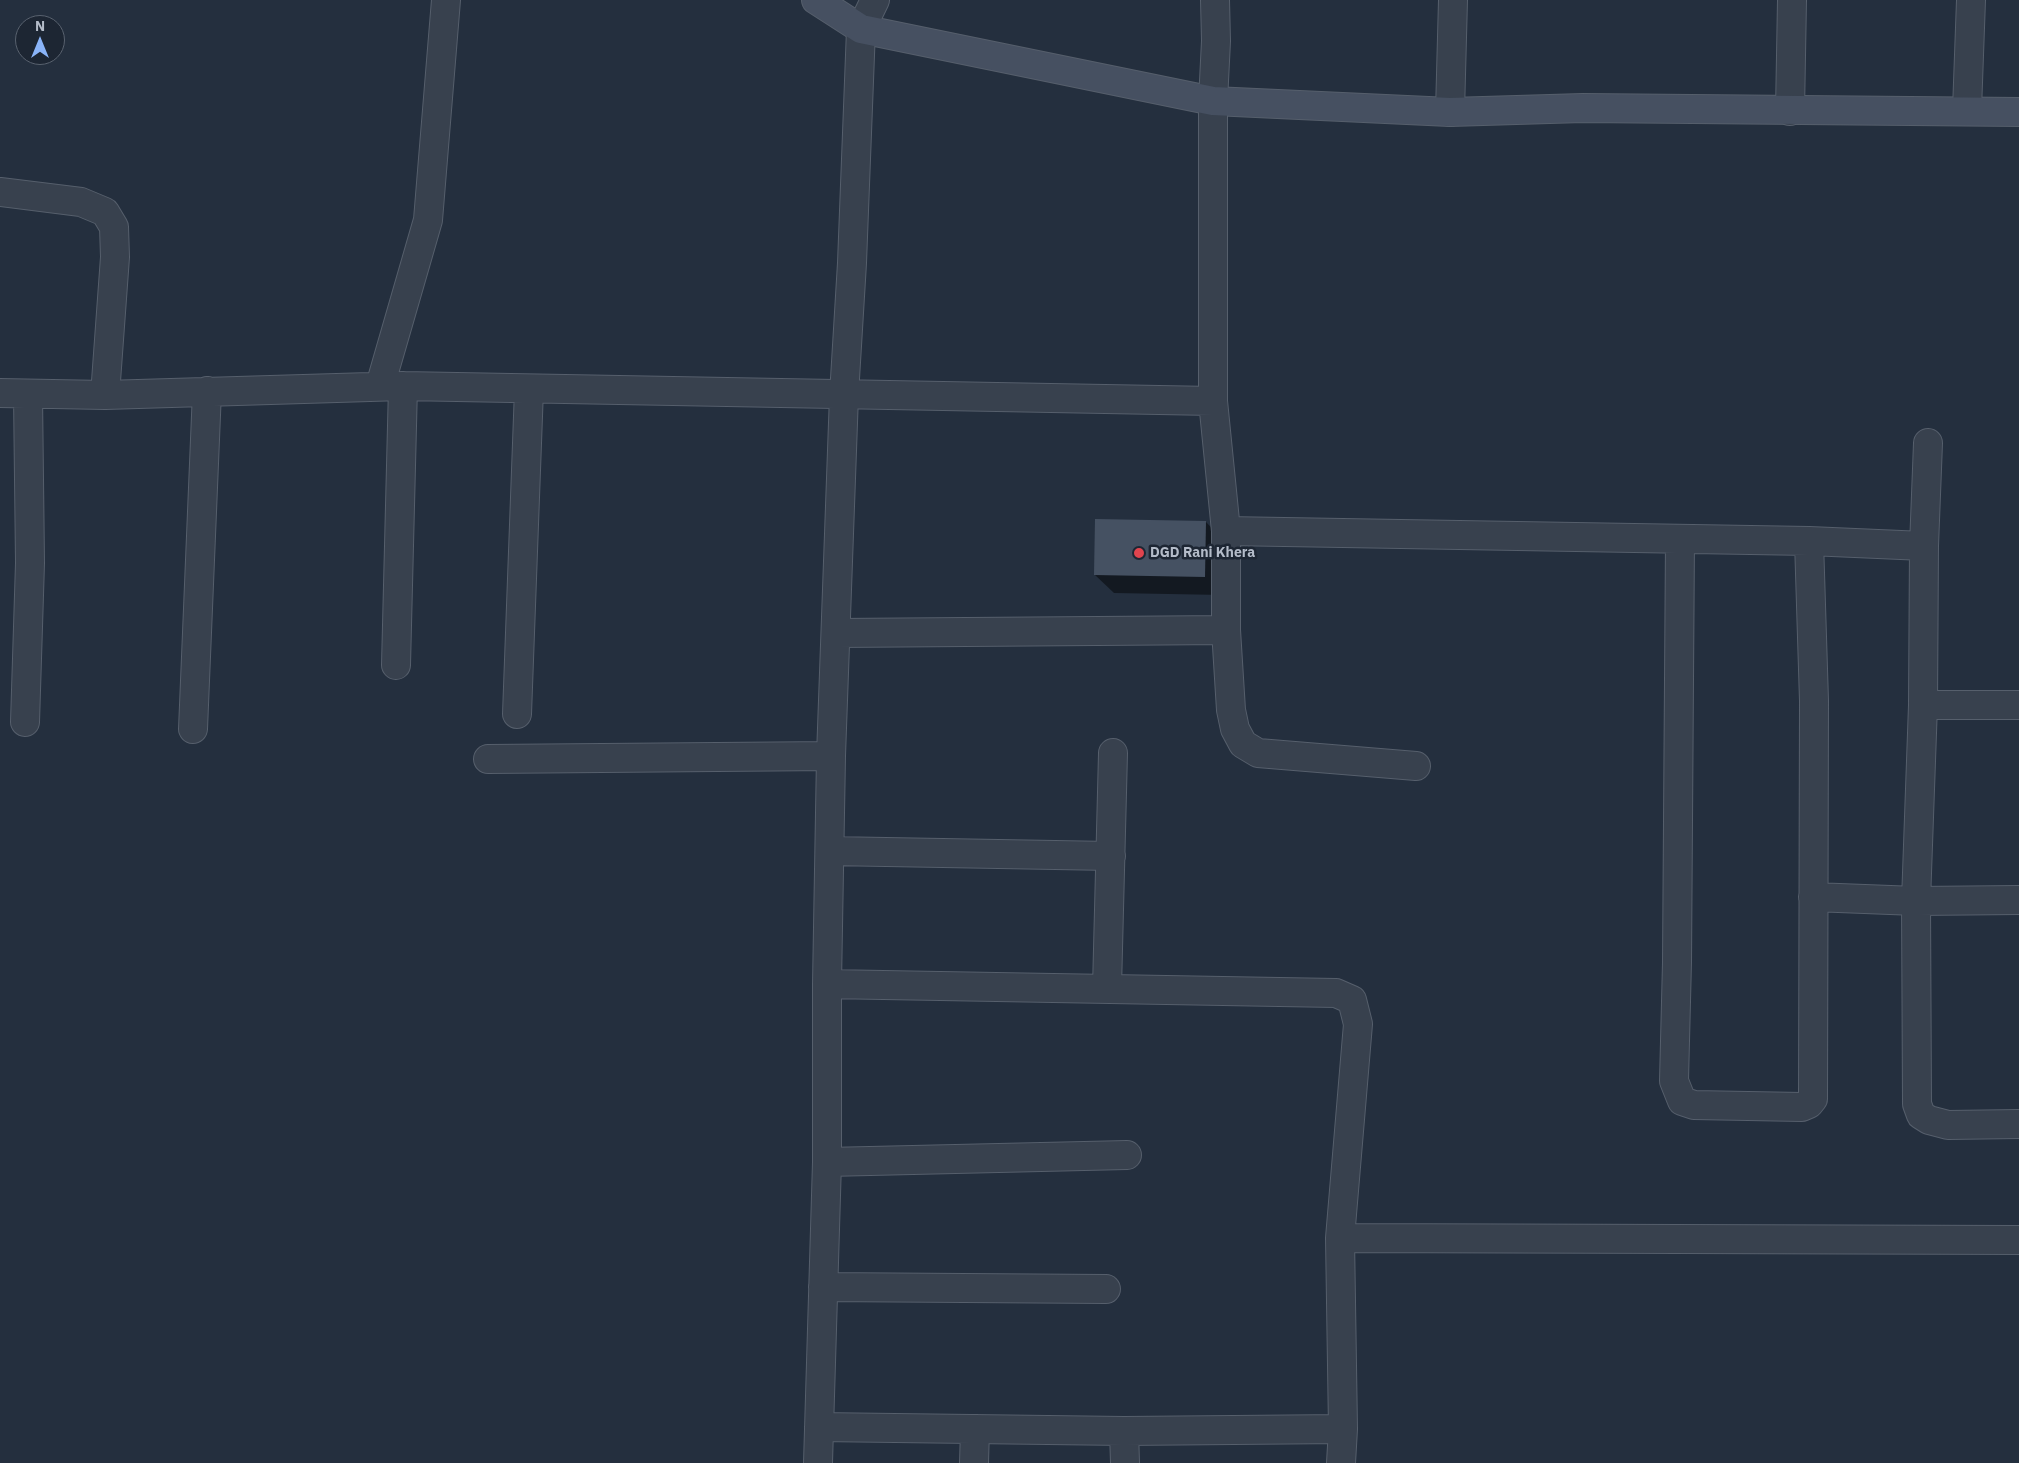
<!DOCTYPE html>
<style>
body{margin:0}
#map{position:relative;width:2019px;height:1463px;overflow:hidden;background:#242f3e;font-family:"IBM Plex Sans",sans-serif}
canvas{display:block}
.north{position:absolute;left:15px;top:15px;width:50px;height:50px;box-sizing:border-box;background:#1d2633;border:1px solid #59626f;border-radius:50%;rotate:0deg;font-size:14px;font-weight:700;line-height:20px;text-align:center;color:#b4bcc9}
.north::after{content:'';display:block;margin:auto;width:18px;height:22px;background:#8ab4f8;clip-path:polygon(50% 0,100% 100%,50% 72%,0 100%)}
</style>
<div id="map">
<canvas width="2019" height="1463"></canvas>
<div class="north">N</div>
</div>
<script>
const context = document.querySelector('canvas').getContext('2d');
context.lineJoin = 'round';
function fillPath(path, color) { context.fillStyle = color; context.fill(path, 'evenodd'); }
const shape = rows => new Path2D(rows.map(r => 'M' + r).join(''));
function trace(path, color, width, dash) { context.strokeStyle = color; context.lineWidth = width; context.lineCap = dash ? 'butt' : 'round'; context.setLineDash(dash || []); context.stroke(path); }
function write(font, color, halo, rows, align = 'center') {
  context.font = font + ' "IBM Plex Sans",sans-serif'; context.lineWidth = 5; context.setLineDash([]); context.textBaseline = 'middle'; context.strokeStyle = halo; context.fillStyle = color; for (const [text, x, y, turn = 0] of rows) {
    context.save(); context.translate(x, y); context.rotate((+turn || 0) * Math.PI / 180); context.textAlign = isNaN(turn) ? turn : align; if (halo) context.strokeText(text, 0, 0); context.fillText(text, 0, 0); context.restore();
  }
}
fillPath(shape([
 [1206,522,1224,541,1223,595,1114,593,1095,575]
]), '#0007');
fillPath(shape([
 [1095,519,1206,521,1205,577,1094,575]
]), '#455162');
const street = shape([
 [1215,0,1216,41,1213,101,1213,401,1226,531,1226,630,1231,710,1235,729,1243,744,1258,753,1416,766],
 [1967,110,1971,0],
 [1790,111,1792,0],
 [1450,112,1453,0],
 [0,192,81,202,105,212,114,227,115,257,105,395],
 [380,386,428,220,446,0],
 [0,393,105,395,403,386,1213,401],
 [1226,531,1809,541,1924,546,1923,705,1916,901,1917,1104,1921,1115,1929,1120,1948,1125,2019,1124],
 [1680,539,1677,962,1674,1081,1682,1101,1694,1105,1802,1107,1809,1104,1813,1099,1814,701,1809,541],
 [1924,546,1928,443],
 [837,633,1226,630],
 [396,665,403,386],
 [1923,705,2019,705],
 [517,714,529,389],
 [25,722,30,563,28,395],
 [193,729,207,391],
 [488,759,831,756],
 [830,851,1111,856],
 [1813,897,1916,901,2019,900],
 [1107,988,1113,753],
 [827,1162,1127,1155],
 [1340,1238,2019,1240],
 [823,1287,1106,1289],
 [819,1427,1124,1431,1343,1429,1340,1238,1358,1024,1352,1000,1336,993,827,984],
 [1124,1431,1125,1463],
 [818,1463,827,1162,827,984,831,756,844,395,852,263,861,29,875,0],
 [974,1463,975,1429],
 [1341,1463,1343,1429]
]);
const secondary = shape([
 [816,0,861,29,1213,101,1450,112,1583,108,2019,112]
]);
trace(street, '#565f6c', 30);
trace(secondary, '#565f6c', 30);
trace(street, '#38414e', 28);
trace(secondary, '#465061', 28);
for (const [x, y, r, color] of [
 [1139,553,6,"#e0444e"]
]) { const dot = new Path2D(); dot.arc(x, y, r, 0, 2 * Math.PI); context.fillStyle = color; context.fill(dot); trace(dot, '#1d2633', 2); }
write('bold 14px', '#b4bcc9', '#1d2633', [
 ["DGD Rani Khera",1150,553]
], 'left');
</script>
